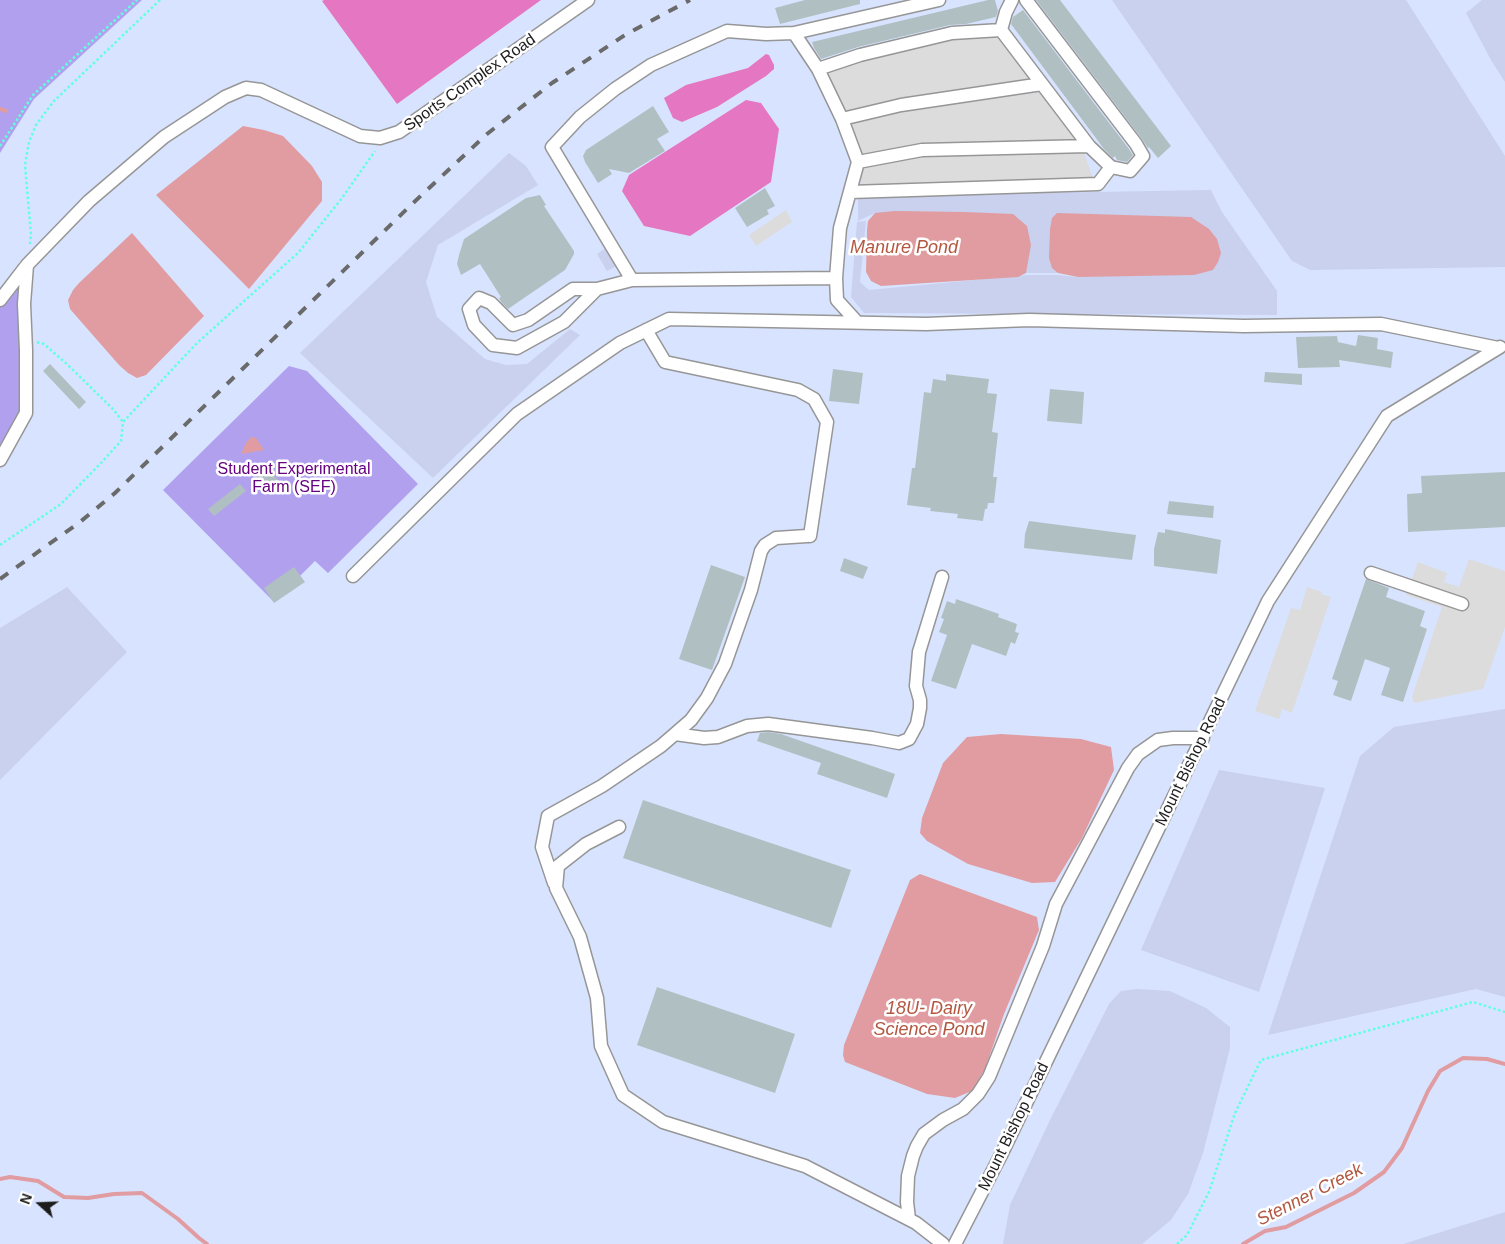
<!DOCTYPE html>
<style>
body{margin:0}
#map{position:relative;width:1505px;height:1244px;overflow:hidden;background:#e0e9ee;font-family:Helvetica,sans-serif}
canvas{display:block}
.north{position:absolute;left:15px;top:1179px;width:50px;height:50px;-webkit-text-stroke:4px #fff;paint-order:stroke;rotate:290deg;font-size:14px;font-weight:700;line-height:20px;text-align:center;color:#1c1c1c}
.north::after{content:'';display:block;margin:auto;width:18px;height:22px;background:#1c1c1c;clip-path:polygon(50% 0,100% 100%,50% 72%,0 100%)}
</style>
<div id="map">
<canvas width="1505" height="1244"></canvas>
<div class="north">N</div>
</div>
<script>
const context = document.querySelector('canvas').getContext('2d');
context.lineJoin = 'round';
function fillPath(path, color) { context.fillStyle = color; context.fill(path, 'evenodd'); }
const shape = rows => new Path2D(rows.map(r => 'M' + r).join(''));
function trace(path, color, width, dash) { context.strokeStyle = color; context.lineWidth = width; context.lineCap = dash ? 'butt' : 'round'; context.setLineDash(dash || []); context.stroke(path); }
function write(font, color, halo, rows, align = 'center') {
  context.font = font + ' Helvetica,sans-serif'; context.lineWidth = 5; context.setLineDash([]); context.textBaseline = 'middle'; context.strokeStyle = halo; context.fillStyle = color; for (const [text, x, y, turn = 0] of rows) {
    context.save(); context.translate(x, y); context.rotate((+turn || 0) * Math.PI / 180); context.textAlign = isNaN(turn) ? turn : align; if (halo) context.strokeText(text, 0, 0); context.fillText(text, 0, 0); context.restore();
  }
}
fillPath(shape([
 [0,0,1505,0,1505,1244,0,1244]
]), '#d8e4ff');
fillPath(shape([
 [1112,0,1406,0,1505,156,1505,267,1310,270,1292,261],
 [1482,0,1505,0,1505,82,1491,60,1466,13],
 [509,153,526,166,538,185,438,245,426,282,437,317,485,359,506,365,527,364,570,329,580,335,433,478,300,353],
 [1211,190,1222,212,1277,291,1277,315,864,313,851,297,857,222,866,221,860,282,869,290,1027,275,1057,275,1078,277,1049,258,1058,273,1026,273,1008,214,875,213,858,221,858,196],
 [607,247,617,266,607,271,597,254],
 [67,587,127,652,0,780,0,628],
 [1505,709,1505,997,1476,989,1268,1035,1360,756,1394,727],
 [1219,770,1325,788,1259,992,1141,950],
 [1137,989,1170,991,1206,1008,1230,1027,1230,1048,1203,1153,1188,1194,1171,1220,1142,1244,1003,1244,1010,1205,1050,1120,1109,1004,1121,991],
 [1505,1212,1505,1244,1403,1244]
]), '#c9d1ef');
fillPath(shape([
 [0,0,142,0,34,99,0,153],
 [22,277,21,411,0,449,0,305],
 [289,366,307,371,418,484,328,573,315,561,274,602,163,490]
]), '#b0a0ee');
fillPath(shape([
 [324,0,541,0,397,104,322,1],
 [766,54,769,55,774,65,774,69,766,76,717,107,682,122,673,118,664,98,686,85,748,68],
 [746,100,761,103,779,129,771,182,690,236,644,226,622,191,629,175]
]), '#e576c2');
fillPath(shape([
 [1000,34,1033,79,842,113,825,73,860,58,951,38],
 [1042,92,1075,140,924,145,860,159,847,123,897,109],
 [1084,153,1094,181,860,187,864,163,928,154],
 [786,210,792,222,756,246,749,235],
 [1469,559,1505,571,1505,627,1483,689,1414,703,1412,697,1442,607,1406,595,1418,562,1447,573,1444,582,1459,587],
 [1307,587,1322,592,1321,594,1331,597,1292,713,1282,709,1279,719,1255,711,1291,608,1300,610]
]), '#dcdcdc');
fillPath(shape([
 [243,126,264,130,283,136,312,166,322,182,322,201,249,289,156,195],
 [895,211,965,212,1013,214,1027,226,1031,245,1026,273,1018,277,881,286,871,281,866,272,867,230,868,221,875,213],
 [1057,213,1191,217,1209,229,1217,239,1221,253,1218,262,1213,270,1194,275,1078,277,1058,273,1052,268,1049,258,1050,229,1052,218],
 [132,233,204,316,146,375,137,378,128,373,119,365,70,309,68,300,73,290,79,283],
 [251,437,256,438,264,450,241,454,246,443],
 [1001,734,1081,739,1111,747,1114,770,1082,838,1055,882,1032,883,968,864,927,841,920,833,922,818,943,763,967,737],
 [920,874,1037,917,1039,930,1004,1014,985,1069,972,1091,955,1098,927,1094,845,1062,843,1055,844,1045,910,880]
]), '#e09ca1');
trace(shape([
 [0,109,6,111],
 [0,1179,10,1177,38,1181,64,1197,88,1198,114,1194,142,1193,178,1219,199,1238,207,1244],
 [1243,1244,1265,1231,1286,1227,1354,1193,1384,1172,1402,1148,1428,1091,1440,1071,1463,1058,1487,1059,1505,1064]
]), '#e09ca1', 4);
fillPath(shape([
 [805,0,860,0,860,4,780,24,775,8],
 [988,0,995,0,998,11,996,17,966,24,950,25,858,47,821,59,814,48,812,42],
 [1036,0,1060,0,1171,146,1158,158,1149,147,1148,148,1142,139],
 [1023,10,1129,149,1133,155,1127,162,1117,160,1115,156,1113,158,1104,149,1011,24,1013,17],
 [653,106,669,132,657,139,665,151,629,173,609,169,612,174,598,183,585,162,583,156,586,150],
 [765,188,775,206,767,210,769,214,747,227,735,208],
 [540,195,546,205,544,206,574,251,574,254,565,270,508,309,501,302,499,298,501,297,480,264,461,275,457,264,459,255,464,239,526,198],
 [1358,335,1378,338,1377,349,1393,352,1391,368,1339,360,1340,367,1298,368,1296,337,1337,336,1338,342,1356,346],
 [50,364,86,402,79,409,43,371],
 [833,369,863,373,859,404,829,401],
 [1265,372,1302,374,1302,385,1264,382],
 [946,374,989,379,987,393,997,394,992,432,998,433,993,477,997,477,994,503,988,503,987,509,985,509,983,521,957,518,958,514,930,511,931,508,907,505,912,468,915,468,924,392,931,393,933,379,946,381],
 [1050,389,1084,392,1082,424,1047,421],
 [266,465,280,482,267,492,259,482,260,481,254,472],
 [1505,472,1505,527,1408,532,1407,494,1422,493,1421,476],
 [240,484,246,491,214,516,208,509],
 [1169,501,1214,506,1213,518,1167,514],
 [1029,521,1136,535,1132,560,1024,548,1025,534],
 [1165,529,1221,540,1217,574,1154,566,1154,549,1158,532,1165,533],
 [844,558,868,567,863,579,840,571],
 [711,565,745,577,712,670,679,659],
 [294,567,305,582,274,603,264,588],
 [1366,579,1389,588,1386,597,1425,611,1420,626,1427,629,1403,702,1381,695,1390,668,1365,659,1351,701,1333,695,1338,681,1332,679],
 [956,599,999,614,998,617,1017,624,1015,632,1019,633,1015,644,1011,642,1006,656,972,644,956,689,931,681,947,635,939,632,944,619,941,618,947,601,955,604],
 [768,732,781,734,895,774,887,798,817,774,821,763,757,741,760,733],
 [643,800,851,870,831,928,623,858],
 [657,987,795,1034,775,1093,637,1045]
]), '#b0c0c2');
const minor = shape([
 [1001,30,1006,12,1012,0],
 [794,33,766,34,727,31,651,65,615,89,580,117,552,147,632,280,836,278],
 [818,69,860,55,952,33,1001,30,1089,146],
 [842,119,901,105,1042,84],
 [858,162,922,150,1089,146,1111,167,1130,171,1143,156,1136,144,1026,0],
 [850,192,1098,184,1111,167],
 [597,289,573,289,528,320,513,325,491,303,479,298,469,309,474,325,493,345,517,348,564,322,597,289,632,280],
 [0,300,27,265,89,201,164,137,225,97,246,88,261,90,360,136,380,138,399,132,588,0],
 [857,322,837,300,836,278,840,228,858,162,842,119,818,69,794,33,939,0],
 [646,330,665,362,798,390,814,399,827,422,810,536],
 [0,460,26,413,26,350,24,304,27,265],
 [1371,573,1462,604],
 [353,576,517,414,620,343,669,319,926,324,1029,320,1244,326,1381,324,1498,348],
 [675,734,704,738,718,737,747,726,768,724,872,738,899,743,909,739,917,724,920,708,920,700,916,686,919,652,942,577],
 [619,827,586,844,558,866,556,888,580,937,597,998,601,1046,623,1095,663,1122,805,1166,916,1223,943,1244],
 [554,883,542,847,548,816,602,786,661,746,691,720,707,698,725,664,751,590,761,551,765,545,776,538,807,536],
 [909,1219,907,1202,908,1176,913,1156,917,1146,924,1134,943,1120,963,1109,978,1094,989,1077,1043,946,1056,904,1128,768,1138,754,1158,740,1173,738,1203,738],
 [955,1244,1002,1153,1268,601,1387,416,1500,347]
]);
trace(minor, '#969696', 15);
trace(shape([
 [0,146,33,95,137,0],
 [30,244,31,234,25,165,29,142,36,125,54,101,160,0],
 [37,342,44,344,68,365,114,410,123,422],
 [0,545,61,504,101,463,121,441,123,422,197,343,298,253,342,198,375,151],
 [1177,1244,1187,1235,1209,1192,1235,1113,1261,1060,1473,1002,1505,1012]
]), '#60ffe0', 2.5, [2.5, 2.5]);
trace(minor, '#fff', 12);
trace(shape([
 [0,579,80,522,115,493,412,204,487,134,552,83,625,35,690,0]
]), '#6a6a6a', 4, [10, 10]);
write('16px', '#1c1c1c', '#fff', [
 ["Sports Complex Road",470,83,-35],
 ["Mount Bishop Road",1191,762,-64],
 ["Mount Bishop Road",1014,1127,-64]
]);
write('16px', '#660281', '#fff', [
 ["Student Experimental",294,470],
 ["Farm (SEF)",294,488]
]);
write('italic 18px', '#b35741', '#fff', [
 ["Manure Pond",904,248],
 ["18U- Dairy",929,1009],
 ["Science Pond",929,1030],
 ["Stenner Creek",1310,1195,-27]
]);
</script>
